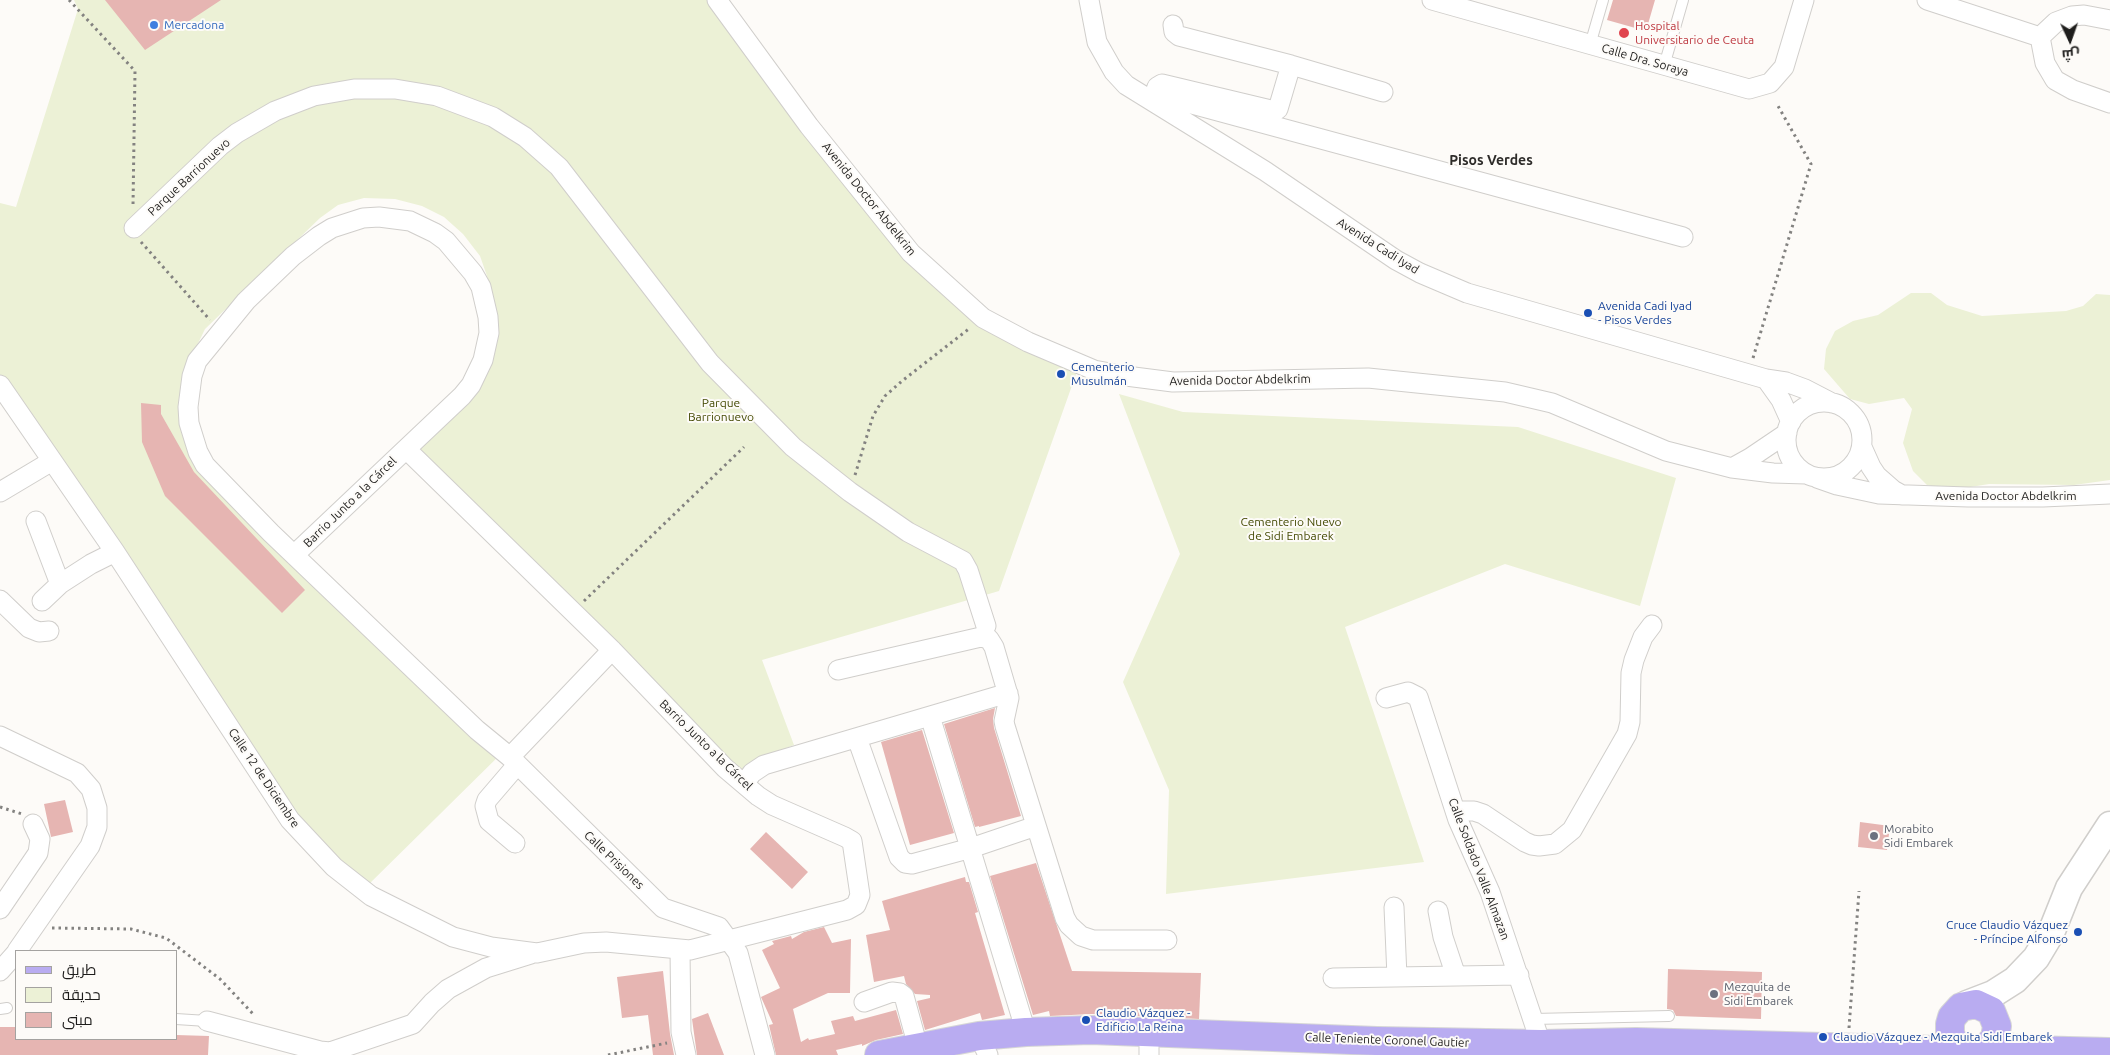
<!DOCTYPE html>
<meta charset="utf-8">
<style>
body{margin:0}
#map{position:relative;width:2110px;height:1055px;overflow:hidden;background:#fdfbf8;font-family:Ubuntu,Cairo,sans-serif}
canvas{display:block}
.legend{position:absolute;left:15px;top:950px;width:162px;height:90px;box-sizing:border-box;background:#fdfbf8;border:1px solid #a4a2a0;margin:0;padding:6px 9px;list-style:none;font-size:15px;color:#1e1d1c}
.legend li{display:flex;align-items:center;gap:10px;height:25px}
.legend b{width:25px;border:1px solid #a4a2a0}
.north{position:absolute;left:2045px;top:15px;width:50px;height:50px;-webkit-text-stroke:4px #fdfbf8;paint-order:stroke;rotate:177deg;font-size:14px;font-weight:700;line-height:20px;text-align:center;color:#1e1d1c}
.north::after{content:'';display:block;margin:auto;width:18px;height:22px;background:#1e1d1c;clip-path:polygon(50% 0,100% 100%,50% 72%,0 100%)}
</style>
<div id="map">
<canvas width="2110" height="1055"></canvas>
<ul class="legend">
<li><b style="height:6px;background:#b9acf1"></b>طريق</li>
<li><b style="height:14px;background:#ecf1d6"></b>حديقة</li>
<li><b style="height:14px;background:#e6b5b2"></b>مبنى</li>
</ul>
<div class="north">ش</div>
</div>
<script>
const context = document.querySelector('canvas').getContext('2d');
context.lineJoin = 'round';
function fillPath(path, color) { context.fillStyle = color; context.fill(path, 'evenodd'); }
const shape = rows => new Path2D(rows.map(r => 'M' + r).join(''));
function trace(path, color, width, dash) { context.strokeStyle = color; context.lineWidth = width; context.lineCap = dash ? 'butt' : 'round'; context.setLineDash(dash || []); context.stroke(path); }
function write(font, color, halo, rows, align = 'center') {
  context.font = font + ' Ubuntu,sans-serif'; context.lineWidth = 4; context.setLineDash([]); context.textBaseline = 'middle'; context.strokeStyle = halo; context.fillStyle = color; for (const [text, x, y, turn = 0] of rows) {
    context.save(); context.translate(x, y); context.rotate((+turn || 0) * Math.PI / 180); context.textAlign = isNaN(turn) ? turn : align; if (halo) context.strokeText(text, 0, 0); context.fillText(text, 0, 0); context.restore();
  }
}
fillPath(shape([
 [74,0,717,0,931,278,1080,363,999,591,762,660,794,745,766,756,748,782,406,442,440,408,468,375,484,349,493,303,487,276,480,256,463,234,444,217,422,206,395,199,364,198,338,205,320,218,205,329,188,364,190,441,494,741,511,744,363,890,330,865,0,391,0,203,16,207,78,9],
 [1911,293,1931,293,1947,305,1982,316,2066,311,2083,306,2096,294,2110,295,2110,480,2074,485,1989,484,1952,490,1927,485,1913,471,1903,443,1912,409,1904,398,1869,404,1850,399,1824,369,1826,349,1835,331,1853,321,1878,315],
 [1119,394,1183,412,1518,427,1676,478,1640,606,1505,564,1345,627,1424,862,1166,894,1169,790,1123,682,1180,554]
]), '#ecf1d6');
fillPath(shape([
 [105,0,221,0,145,50],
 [1613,0,1655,0,1646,31,1607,20],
 [141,403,161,405,161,414,194,472,305,590,282,613,165,496,142,442],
 [995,708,993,719,994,728,1021,816,979,827,979,826,975,827,944,724],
 [922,730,954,833,910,845,881,742],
 [65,800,73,832,51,837,44,804],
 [1860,822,1890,826,1887,850,1858,847],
 [766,832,808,872,792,889,750,849],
 [1036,863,1072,971,1201,973,1199,1019,1092,1014,1050,1016,1049,1011,1033,1015,990,876],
 [965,877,966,882,969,882,978,912,975,913,1005,1015,982,1020,980,1013,925,1030,917,1001,930,998,930,995,915,994,906,984,904,976,874,982,866,935,890,930,882,901],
 [824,927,832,943,851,939,850,993,828,993,793,1009,801,1042,808,1038,809,1040,835,1034,831,1021,853,1016,855,1021,896,1010,903,1034,876,1040,862,1046,862,1044,836,1050,838,1055,776,1055,769,1025,773,1024,761,997,780,988,762,950,774,944,772,941,791,936,792,939,804,932],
 [1668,969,1762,972,1761,1019,1676,1016,1673,1010,1667,1009],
 [663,971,670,1034,674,1055,653,1055,648,1015,622,1018,617,977],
 [708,1013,719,1042,724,1055,697,1055,692,1019],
 [0,1027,16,1027,16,1039,176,1039,176,1035,209,1036,208,1055,0,1055]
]), '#e6b5b2');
const lane = shape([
 [1590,45,1603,0],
 [1664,66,1683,0],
 [0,1009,7,1008],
 [176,1019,207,1021],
 [1533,1019,1669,1016]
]);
const street = shape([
 [717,0,809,126,911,253,983,318,1028,342,1094,370,1126,376,1173,382,1368,378,1505,392,1552,403,1666,451,1732,468,1773,473,1806,474],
 [1089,0,1097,42,1114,72,1126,85,1265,171,1396,260,1420,273,1467,293,1766,379,1786,382,1805,389,1832,403],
 [1432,0,1749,89,1770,83,1784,67,1804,0],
 [1927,0,2040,37],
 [1173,25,1174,32,1179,36,1291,65,1383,92],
 [2040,37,2045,63,2055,80,2073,90,2110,103],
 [2040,37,2056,22,2072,16,2084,15,2110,20],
 [1291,65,1278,109,1275,111,1162,84,1157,87,1156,90,1159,95,1683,237],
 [134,228,220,146,237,133,275,111,314,96,354,89,395,89,437,96,493,117,525,137,559,167,710,363,793,447,850,492,908,532,963,561,968,570,986,626],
 [1766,379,1781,400,1791,422],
 [0,385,115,552,290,820,334,867,371,896,453,937,491,947,537,953,584,943,606,942,690,950,847,910,856,905,860,895,852,841,845,837,772,805,758,796,725,768,612,650,406,449],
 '1786 440a38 38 0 1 1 76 0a38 38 0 1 1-76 0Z',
 [1862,447,1871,467,1877,476,1893,490,1902,495],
 [1732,468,1750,458,1787,433],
 [1817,478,1837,485,1879,494,1968,497,2043,497,2110,494],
 [0,492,52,461],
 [36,521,60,584],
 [294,555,462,396,471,385,483,360,489,333,488,317,481,287,473,273,446,241,435,233,410,221,379,217,363,218,332,228,319,236,293,256,246,301,197,361,192,376,188,407,189,423,198,452,205,465,271,533,477,730,510,757,663,908,719,927,738,953,765,1055],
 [0,600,29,628,39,632,49,631],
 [42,601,60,584,91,564,115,552],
 [838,670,981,637,989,639,994,647,1009,698,1004,721,1005,726,1065,918,1069,925,1081,936,1093,940,1167,940],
 [1386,698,1408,692,1418,697,1458,820,1490,892,1541,1044],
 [930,716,1026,1032],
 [0,736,77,773,91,789,97,808,97,827,90,846,17,951],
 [857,738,899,857,905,863,912,864,971,848,1036,826],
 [510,757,612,650],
 [744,784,752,773,764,765,1008,693],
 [1455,811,1474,811,1483,814,1525,842,1532,845,1539,846,1555,844,1572,830,1627,734,1630,722,1631,673,1634,660,1643,637,1652,625],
 [515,843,489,821,485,806,487,800,517,765],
 [1394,907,1397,977],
 [0,909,38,853,40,839,33,824],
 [1438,911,1443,937,1456,976],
 [680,950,681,1032,686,1055],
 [0,971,16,953],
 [1333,978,1519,975],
 [864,1002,892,992,900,993,904,996,918,1047],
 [207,1021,320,1051,330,1052,413,1024,432,1003,448,989,486,968,531,954],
 [1149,1032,1149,1055],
 [979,1036,988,1055]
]);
const secondary = shape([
 [1967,1004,1993,994,2015,980,2036,958,2051,933,2069,888,2110,825]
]);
const primary = shape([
 [1987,1047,2008,1047,2028,1050,2110,1052],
 [879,1055,979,1036,1026,1032,1091,1030,1377,1041,1541,1044,1636,1042,1975,1051,1987,1047,1995,1038,1997,1026,1991,1011,1976,1004,1961,1007,1952,1017,1950,1024,1950,1033,1953,1041,1960,1047,1968,1051]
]);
trace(lane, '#d0cecb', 12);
trace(street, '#d0cecb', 21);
trace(secondary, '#d0cecb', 29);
trace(primary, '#d6d6d6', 30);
trace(shape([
 [69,0,135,71,133,206],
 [141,242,210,320],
 [1753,358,1811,164,1778,106],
 [855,475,873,416,885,396,902,381,970,328],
 [584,601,744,447],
 [0,807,22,814],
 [52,928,131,929,166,938,220,979,255,1016],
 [1849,1028,1859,891],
 [608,1055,667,1043]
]), '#838280', 3, [2.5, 4]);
trace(lane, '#fff', 10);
trace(street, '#fff', 19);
trace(secondary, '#fff', 26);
trace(primary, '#b9acf1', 28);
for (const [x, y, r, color] of [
 [154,25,5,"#3f7fe0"],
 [1624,33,6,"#e0444e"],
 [1588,313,5,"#1a4fb4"],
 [1061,374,5,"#1a4fb4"],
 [1874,836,5,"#6b7280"],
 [2078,932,5,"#1a4fb4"],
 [1714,994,5,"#6b7280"],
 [1086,1020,5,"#1a4fb4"],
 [1823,1037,5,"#1a4fb4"]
]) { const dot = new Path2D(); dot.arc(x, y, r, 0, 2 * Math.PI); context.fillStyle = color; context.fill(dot); trace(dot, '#fdfbf8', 2); }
write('12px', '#366cbe', '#fdfbf8', [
 ["Mercadona",164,25]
], 'left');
write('12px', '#be3a42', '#fdfbf8', [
 ["Hospital",1635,26],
 ["Universitario de Ceuta",1635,40]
], 'left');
write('12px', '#1e1d1c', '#fdfbf8', [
 ["Calle Dra. Soraya",1645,60,16],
 ["Parque Barrionuevo",189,177,-43],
 ["Avenida Doctor Abdelkrim",869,199,51],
 ["Avenida Cadi Iyad",1378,246,32],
 ["Avenida Doctor Abdelkrim",1240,380,-1],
 ["Avenida Doctor Abdelkrim",2006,496],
 ["Barrio Junto a la Cárcel",350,502,-44],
 ["Barrio Junto a la Cárcel",706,745,44],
 ["Calle 12 de Diciembre",264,778,56],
 ["Calle Prisiones",614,860,44],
 ["Calle Soldado Valle Almazan",1479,869,69],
 ["Calle Teniente Coronel Gautier",1387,1040,2]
]);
write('12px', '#164399', '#fdfbf8', [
 ["Avenida Cadi Iyad",1598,306],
 ["- Pisos Verdes",1598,320],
 ["Cementerio",1071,367],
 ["Musulmán",1071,381],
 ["Cruce Claudio Vázquez",2068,925,"right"],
 ["- Príncipe Alfonso",2068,939,"right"],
 ["Claudio Vázquez -",1096,1013],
 ["Edificio La Reina",1096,1027],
 ["Claudio Vázquez - Mezquita Sidi Embarek",1833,1037]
], 'left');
write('12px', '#464c06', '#fdfbf8', [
 ["Parque",721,403],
 ["Barrionuevo",721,417],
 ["Cementerio Nuevo",1291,522],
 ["de Sidi Embarek",1291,536]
]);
write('12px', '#5b616d', '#fdfbf8', [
 ["Morabito",1884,829],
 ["Sidi Embarek",1884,843],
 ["Mezquita de",1724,987],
 ["Sidi Embarek",1724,1001]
], 'left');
write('bold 14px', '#2e2c2a', '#fdfbf8', [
 ["Pisos Verdes",1491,160]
]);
</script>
